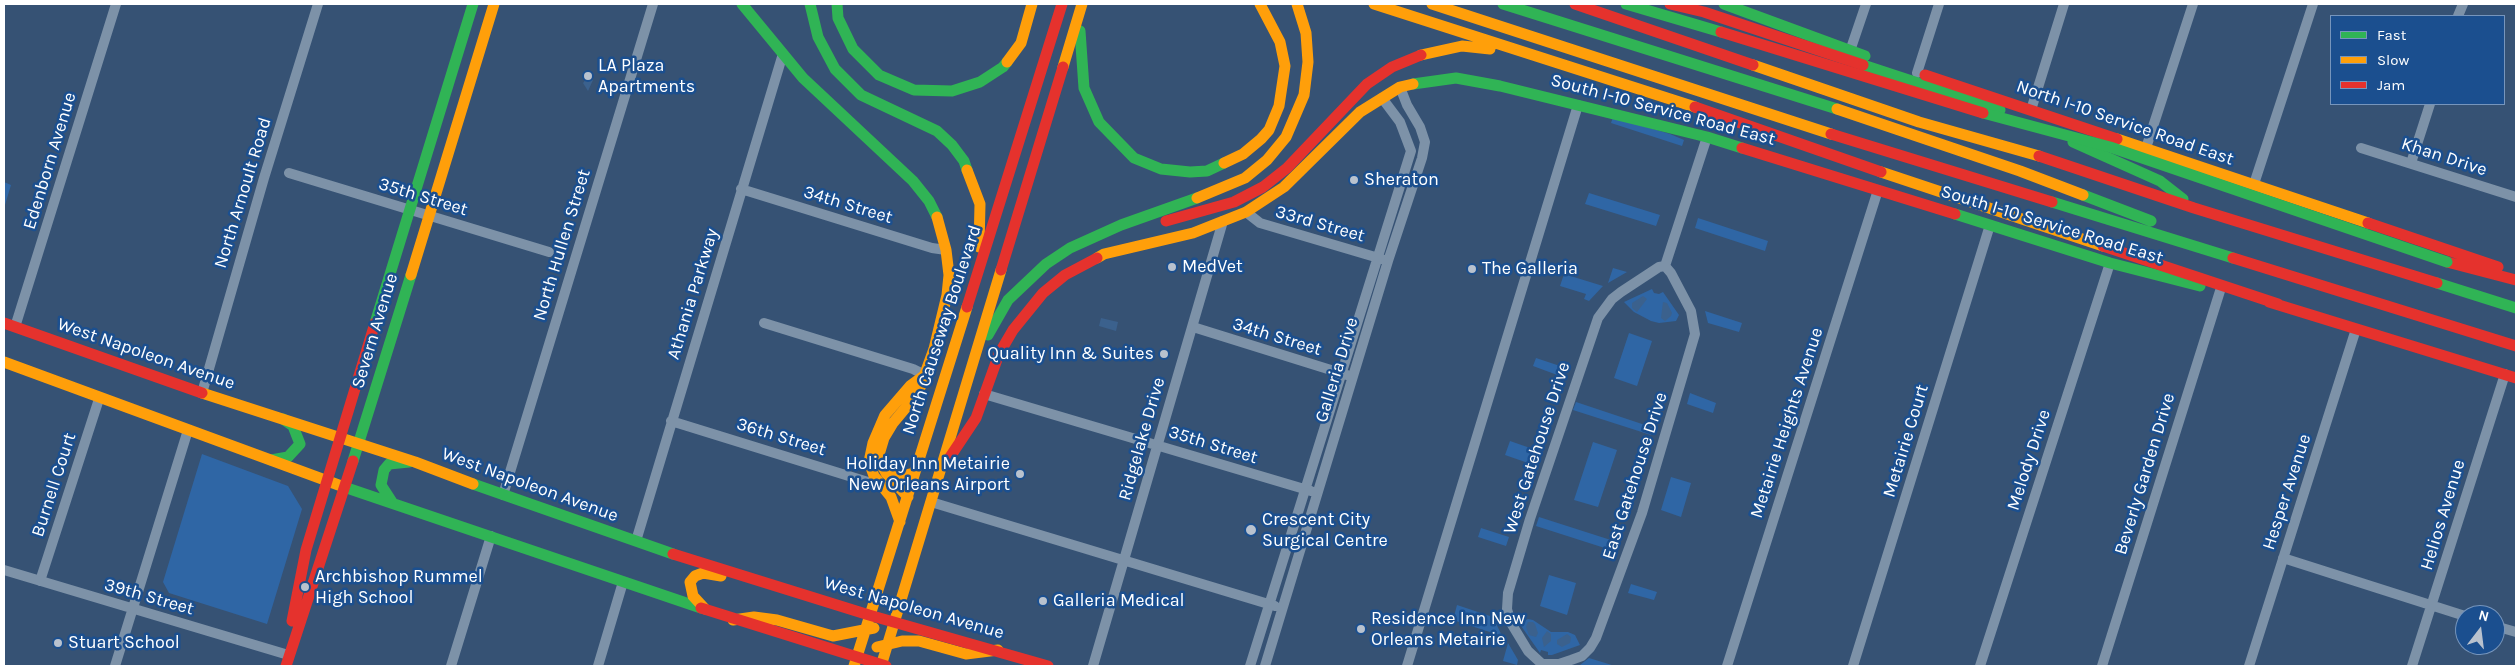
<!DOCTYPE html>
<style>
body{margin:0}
#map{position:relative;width:2520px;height:670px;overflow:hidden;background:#365274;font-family:Karla,sans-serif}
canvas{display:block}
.frame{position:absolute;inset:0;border:5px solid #fff;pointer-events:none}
.legend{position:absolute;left:2330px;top:15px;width:175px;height:90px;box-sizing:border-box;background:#1b4f8f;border:1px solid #7695bc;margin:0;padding:6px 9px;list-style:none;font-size:15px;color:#fff}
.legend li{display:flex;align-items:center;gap:10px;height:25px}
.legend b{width:25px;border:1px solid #7695bc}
.north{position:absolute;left:2455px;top:605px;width:50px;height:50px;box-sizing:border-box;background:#1b4f8f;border:1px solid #7695bc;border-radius:50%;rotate:15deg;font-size:14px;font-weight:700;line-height:20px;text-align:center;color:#fff}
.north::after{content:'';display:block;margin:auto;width:18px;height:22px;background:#b9c2ce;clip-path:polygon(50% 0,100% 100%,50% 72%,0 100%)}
</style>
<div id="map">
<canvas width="2520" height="670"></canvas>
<div class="frame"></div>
<ul class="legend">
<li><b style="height:6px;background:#30b455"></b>Fast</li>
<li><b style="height:6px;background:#ff9f0a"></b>Slow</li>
<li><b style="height:6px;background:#e5322d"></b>Jam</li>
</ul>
<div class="north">N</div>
</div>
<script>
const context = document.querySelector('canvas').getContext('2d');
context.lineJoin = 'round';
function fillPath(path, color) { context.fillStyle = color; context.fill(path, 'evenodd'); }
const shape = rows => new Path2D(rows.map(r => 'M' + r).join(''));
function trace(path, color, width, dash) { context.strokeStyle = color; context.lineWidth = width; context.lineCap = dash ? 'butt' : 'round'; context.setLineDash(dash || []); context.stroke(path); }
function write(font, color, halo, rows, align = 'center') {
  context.font = font + ' Karla,sans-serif'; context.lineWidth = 5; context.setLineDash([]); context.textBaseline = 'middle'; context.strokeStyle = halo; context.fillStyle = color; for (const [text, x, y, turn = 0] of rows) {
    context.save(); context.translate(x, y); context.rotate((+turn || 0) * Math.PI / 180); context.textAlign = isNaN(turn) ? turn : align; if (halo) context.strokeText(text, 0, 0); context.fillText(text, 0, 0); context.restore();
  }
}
fillPath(shape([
 [1613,117,1670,134,1684,140,1682,146,1611,123],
 [4,182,11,185,5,205,4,205],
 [1589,193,1660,215,1656,226,1585,204],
 [1698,218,1768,241,1765,251,1695,228],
 [1613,268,1627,272,1608,283],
 [1564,274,1603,286,1589,301,1584,299,1586,294,1560,286],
 [1652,289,1654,293,1659,294,1663,292,1679,315,1676,321,1659,323,1651,321,1634,312,1624,302],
 [1705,311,1742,323,1739,332,1708,323],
 [1629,333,1652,341,1637,386,1614,378],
 [1536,358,1563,367,1560,376,1533,366],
 [1690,393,1716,403,1713,413,1687,404],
 [1576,402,1654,428,1651,435,1573,410],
 [1510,441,1533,449,1528,463,1505,455],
 [1593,442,1617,450,1598,507,1574,500],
 [202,454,288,486,302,509,267,624,169,593,163,582],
 [1671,477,1691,483,1681,517,1661,510],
 [1539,517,1617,542,1614,551,1536,526],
 [1481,528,1509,537,1506,546,1478,537],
 [1549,575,1576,583,1567,615,1540,606],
 [1631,584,1657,592,1654,600,1628,593],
 [1457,605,1493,617,1502,636,1453,620],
 [1528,619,1533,620,1551,632,1568,632,1575,635,1580,645,1552,655,1548,655,1548,652,1541,650,1540,653,1519,623],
 [1508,643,1518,660,1517,665,1503,661],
 [1589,658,1615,666,1580,665]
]), '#2f66a5');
fillPath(shape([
 [589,76,593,80,588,91,583,83],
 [1643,296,1647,299,1637,312,1632,308,1632,303],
 [1663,302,1667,303,1672,313,1671,316,1665,321,1661,318],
 [1101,318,1118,322,1116,331,1099,326],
 [1528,622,1533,622,1535,624,1538,633,1536,637,1529,635,1526,627],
 [1547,631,1551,634,1551,641,1544,647,1542,638],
 [1567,634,1571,637,1570,643,1562,647,1557,644,1557,640]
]), '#3b618d');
trace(shape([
 [2458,16,2463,4],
 [1850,51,1866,4],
 [1917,73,1939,4],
 [2031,110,2064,4],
 [2146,148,2193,4],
 [2361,148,2516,197],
 [2411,163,2430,104],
 [289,173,549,252],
 [2254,184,2313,4],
 [741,189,932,248,946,250],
 [1246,212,1260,223,1382,259],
 [1665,266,1707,137],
 [764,323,913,369,925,375],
 [15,327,116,4],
 [1193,327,1347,375],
 [202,393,264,178,318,4],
 [984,394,1311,491],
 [671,421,881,486],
 [503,495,653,4],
 [931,502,1275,606],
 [636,541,782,57],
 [2283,558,2465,616],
 [4,570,285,654],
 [40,581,99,399],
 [2495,626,2516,632],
 [1542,664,1559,664,1571,660,1582,656,1590,648,1596,638,1642,513,1695,334,1691,311,1671,273,1665,266],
 [1542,664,1528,651,1511,623,1507,609,1508,593,1530,519,1598,318,1612,299,1621,292,1659,267,1665,266],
 [115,666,188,430],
 [451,666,491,536],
 [598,666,623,582],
 [1093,666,1223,221],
 [1250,666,1411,151,1400,122,1382,98],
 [1265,666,1388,261,1422,158,1425,142,1420,127,1407,105,1400,87],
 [1407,666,1578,105],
 [1727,666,1878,190],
 [1853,666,1990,225],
 [1980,666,2110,263],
 [2102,666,2220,291],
 [2249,666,2356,329],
 [2412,666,2505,374]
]), '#7d92a8', 10);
trace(shape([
 [742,4,803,78,913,181,929,201,937,217],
 [810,4,818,37,835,69,861,95,937,131,952,145,964,161,967,170],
 [837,4,838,18,853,49,879,75,914,90,952,91,980,82,1003,67,1007,62],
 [1503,4,1837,109],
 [1626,4,1721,32],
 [1724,4,1865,56],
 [1080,31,1084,88,1099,122,1134,158,1161,169,1190,172,1207,171,1224,163],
 [1863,65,2000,110],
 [1413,84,1456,78,1500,86,1707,137,1742,148],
 [2073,142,2160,181,2183,199],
 [2083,195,2151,221],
 [2052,202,2233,258],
 [1955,214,2110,263,2200,286],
 [2437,283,2516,308],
 [375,323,473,4],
 [988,335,1008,300,1046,264,1070,248,1121,225,1197,198],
 [271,460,288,457,300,444,293,426,283,419],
 [353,461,411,275],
 [473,484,673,554],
 [344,487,701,608],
 [392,502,381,485,384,470,389,464,409,462]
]), '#30b455', 11);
trace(shape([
 [1374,4,1695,107],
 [1432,4,1831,134],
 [1421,55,1462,46,1490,49],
 [1007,62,1021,43,1032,4],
 [1753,65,1919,122,2039,156],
 [1063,67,1082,4],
 [1837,109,2020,171,2083,195],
 [2117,139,2368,223],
 [1224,163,1243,154,1261,139,1269,130,1279,106,1285,66,1280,42,1260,4],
 [967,170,980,204,979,247],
 [1881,172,2103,246],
 [1197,198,1245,178,1267,160,1286,137,1304,95,1308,62,1306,33,1297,4],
 [1097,258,1104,254,1193,233,1246,212,1284,187,1360,112,1400,87,1413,84],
 [411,275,494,4],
 [4,362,344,487],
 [202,393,415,462,473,484],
 [886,473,901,476,914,473],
 [908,497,886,473,878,458,884,438,893,423,918,393,934,349,947,295,949,275,946,250,937,217],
 [900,522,891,497,874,476,869,462,873,443,885,415,910,386,925,375],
 [705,609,693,596,690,582,695,576,703,573,721,576],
 [733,620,754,617,777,620,833,636,874,628],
 [877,647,902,641,919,641,966,654,998,650],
 [854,666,967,307],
 [881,666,1001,270]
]), '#ff9f0a', 11);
trace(shape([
 [1575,4,1753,65],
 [1670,4,1704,12,1863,65],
 [1925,75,2117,139],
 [1695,107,1881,172],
 [1831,134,2052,202],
 [1742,148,1955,214],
 [2039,156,2194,208,2437,283],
 [1166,221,1234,202,1263,187,1287,168,1367,84,1392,67,1421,55],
 [2368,223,2498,267],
 [2103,246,2278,304],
 [2233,258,2516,346],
 [2447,262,2516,280],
 [1001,270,1063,67],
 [2269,302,2516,378],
 [967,307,1062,4],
 [4,323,202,393],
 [948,460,976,418,999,354,1013,330,1043,293,1065,275,1097,258],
 [673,554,869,615,1048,666],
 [701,608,886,666],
 [292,621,306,550,375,323],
 [286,666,353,461]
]), '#e5322d', 11);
trace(shape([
 [1983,113,2110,147,2447,262]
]), '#30b455', 11);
trace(shape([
 [1721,32,1983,113]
]), '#e5322d', 11);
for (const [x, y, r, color] of [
 [588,76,5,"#b9c2ce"],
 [1354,180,5,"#b9c2ce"],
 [1172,267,5,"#b9c2ce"],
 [1472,269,5,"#b9c2ce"],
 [1164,354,5,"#b9c2ce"],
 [1020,474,5,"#b9c2ce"],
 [1251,530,6,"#b9c2ce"],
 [305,587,5,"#b9c2ce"],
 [1043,601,5,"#b9c2ce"],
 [1361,629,5,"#b9c2ce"],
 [58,643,5,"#b9c2ce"]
]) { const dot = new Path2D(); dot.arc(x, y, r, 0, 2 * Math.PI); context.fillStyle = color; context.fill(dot); trace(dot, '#1b4f8f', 2); }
write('18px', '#fff', '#1b4f8f', [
 ["LA Plaza",598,66],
 ["Apartments",598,87],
 ["Sheraton",1364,180],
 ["MedVet",1182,267],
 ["The Galleria",1482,269],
 ["Quality Inn & Suites",1154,354,"right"],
 ["Holiday Inn Metairie",1010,464,"right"],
 ["New Orleans Airport",1010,485,"right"],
 ["Crescent City",1262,520],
 ["Surgical Centre",1262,541],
 ["Archbishop Rummel",315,577],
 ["High School",315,598],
 ["Galleria Medical",1053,601],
 ["Residence Inn New",1371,619],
 ["Orleans Metairie",1371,640],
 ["Stuart School",68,643]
], 'left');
write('18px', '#fff', '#1b4f8f', [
 ["South I-10 Service Road East",1663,110,15],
 ["North I-10 Service Road East",2125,123,19],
 ["Khan Drive",2444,157,18],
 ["Edenborn Avenue",50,161,-73],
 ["North Arnoult Road",243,193,-73],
 ["35th Street",423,197,17],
 ["34th Street",848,205,17],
 ["33rd Street",1320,224,16],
 ["South I-10 Service Road East",2052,225,17],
 ["North Hullen Street",562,245,-73],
 ["Athania Parkway",693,294,-73],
 ["North Causeway Boulevard",942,330,-72],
 ["Severn Avenue",375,331,-73],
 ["34th Street",1277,337,17],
 ["West Napoleon Avenue",146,354,19],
 ["Galleria Drive",1337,370,-73],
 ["Metairie Heights Avenue",1787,423,-72],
 ["36th Street",781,437,17],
 ["Ridgelake Drive",1142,439,-74],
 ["Metairie Court",1906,441,-73],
 ["35th Street",1213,445,17],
 ["West Gatehouse Drive",1537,448,-72],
 ["Melody Drive",2029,460,-72],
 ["Beverly Garden Drive",2145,474,-73],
 ["East Gatehouse Drive",1635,476,-72],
 ["Burnell Court",54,485,-72],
 ["West Napoleon Avenue",530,485,20],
 ["Hesper Avenue",2287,492,-72],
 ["Helios Avenue",2443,515,-73],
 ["39th Street",149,597,16],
 ["West Napoleon Avenue",914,608,16]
]);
</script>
